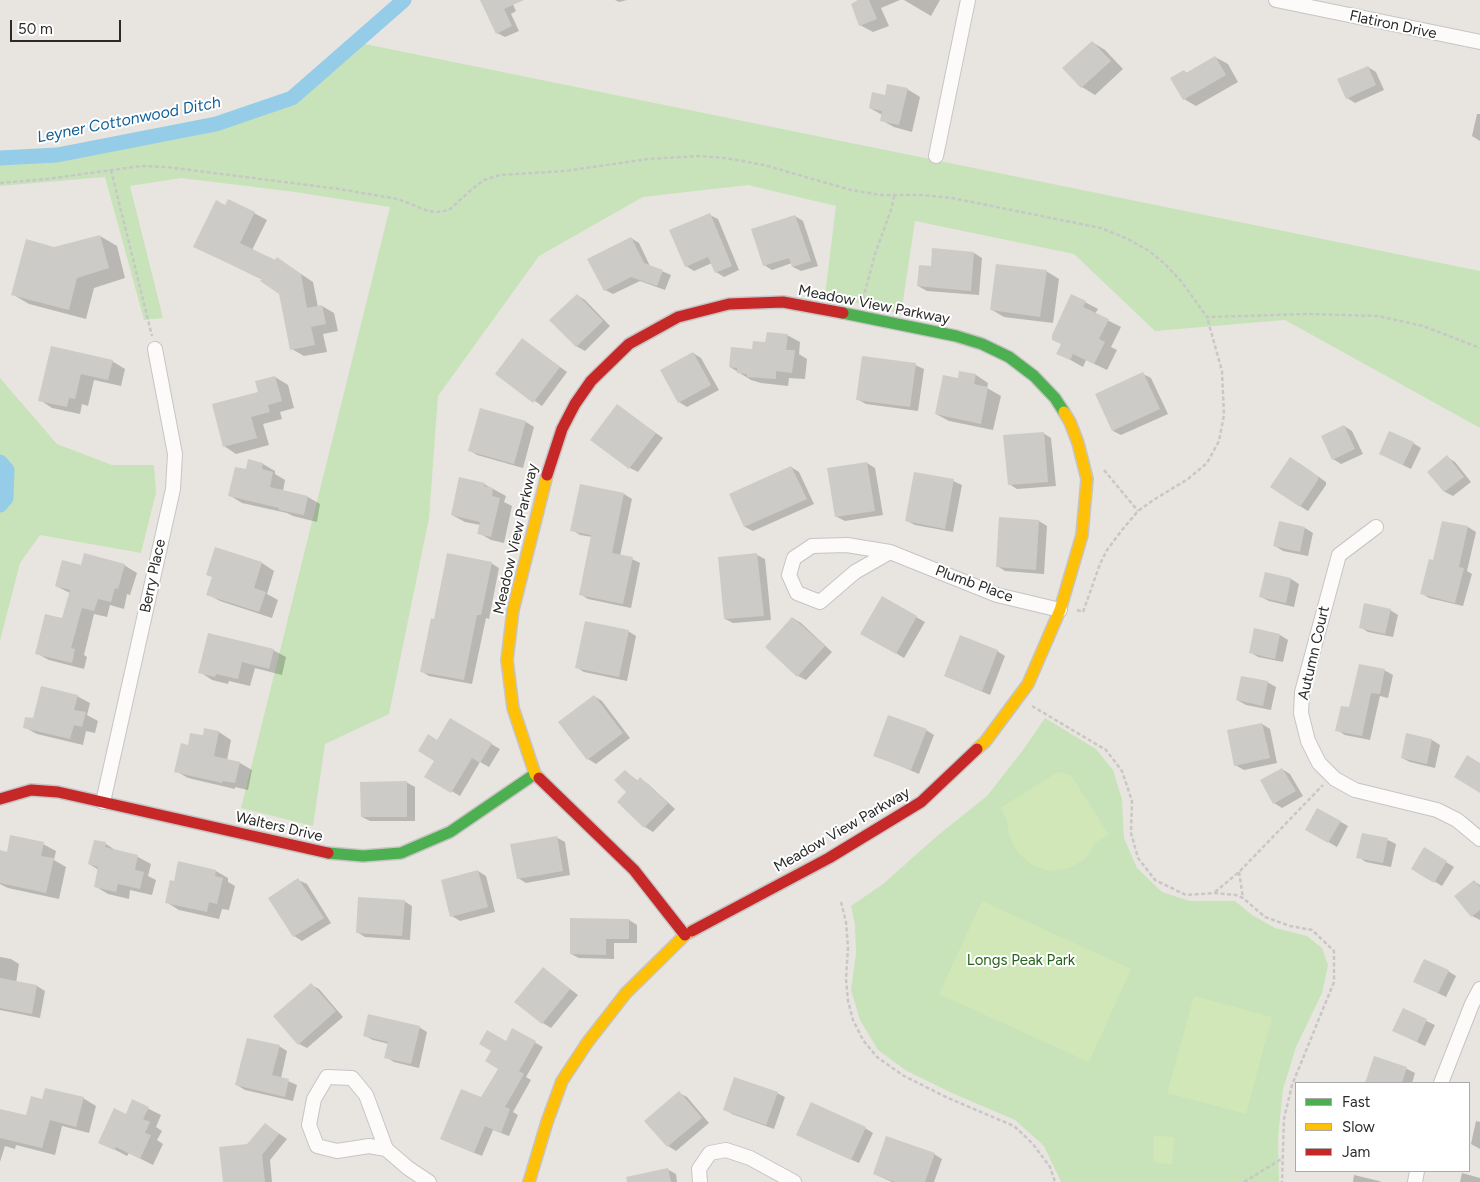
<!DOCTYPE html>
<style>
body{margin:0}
#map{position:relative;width:1480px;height:1182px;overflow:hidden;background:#e8e5e0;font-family:Figtree,sans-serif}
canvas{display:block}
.legend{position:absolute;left:1295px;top:1082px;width:175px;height:90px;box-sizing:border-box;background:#fff;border:1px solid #aaa;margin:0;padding:6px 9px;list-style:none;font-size:15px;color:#2a2a2a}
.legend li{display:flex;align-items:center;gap:10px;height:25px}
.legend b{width:25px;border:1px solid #aaa}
.scale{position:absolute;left:10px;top:20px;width:111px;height:22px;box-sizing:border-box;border:2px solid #2a2a2a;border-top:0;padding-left:6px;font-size:15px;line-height:18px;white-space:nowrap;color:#2a2a2a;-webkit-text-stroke:4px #fff;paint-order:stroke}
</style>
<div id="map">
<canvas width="1480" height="1182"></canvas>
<ul class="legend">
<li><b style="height:6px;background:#4caf50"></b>Fast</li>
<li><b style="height:6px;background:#ffc107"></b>Slow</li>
<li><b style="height:6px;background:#c62828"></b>Jam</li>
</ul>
<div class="scale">50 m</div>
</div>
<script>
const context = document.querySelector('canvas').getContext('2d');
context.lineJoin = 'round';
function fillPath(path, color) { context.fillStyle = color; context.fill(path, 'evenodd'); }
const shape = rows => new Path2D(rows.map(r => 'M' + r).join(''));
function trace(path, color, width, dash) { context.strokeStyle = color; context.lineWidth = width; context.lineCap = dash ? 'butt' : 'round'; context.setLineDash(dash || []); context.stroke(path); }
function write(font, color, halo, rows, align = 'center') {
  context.font = font + ' Figtree,sans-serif'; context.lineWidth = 4; context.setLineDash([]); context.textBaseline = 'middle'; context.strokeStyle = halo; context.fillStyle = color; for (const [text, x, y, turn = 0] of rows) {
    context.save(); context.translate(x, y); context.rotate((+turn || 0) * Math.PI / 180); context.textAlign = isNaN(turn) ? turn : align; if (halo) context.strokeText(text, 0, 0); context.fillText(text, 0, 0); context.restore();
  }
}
fillPath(shape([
 [360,43,1480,271,1480,428,1285,320,1155,331,1074,254,915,221,901,314,825,295,836,206,748,185,643,197,539,256,438,396,429,518,389,714,325,744,313,826,241,808,390,207,295,192,181,178,130,186,163,318,144,320,105,177,0,186,0,158,110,147,178,135,282,104,304,92],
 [0,378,57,444,112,465,154,465,156,493,141,553,40,535,20,563,0,641],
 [1045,718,1096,749,1113,770,1122,799,1124,838,1137,868,1162,892,1190,901,1235,901,1252,915,1275,928,1307,936,1322,948,1328,965,1322,993,1296,1047,1283,1089,1278,1137,1279,1182,1061,1182,1044,1146,1015,1120,954,1094,907,1071,878,1050,860,1020,851,990,856,953,855,925,851,906,883,884,937,836,987,796,1023,750]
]), '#c8e3ba');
fillPath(shape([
 [1058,772,1071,775,1109,835,1096,842,1086,858,1070,868,1050,871,1034,866,1020,855,1012,843,1008,830,1007,820,1000,808],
 [982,901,1131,969,1089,1062,939,994],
 [1194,996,1272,1017,1246,1114,1167,1093],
 [1154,1136,1174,1137,1172,1164,1153,1162]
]), '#d1e7b7');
fillPath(shape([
 [481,0,511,0,516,11,511,14,519,31,505,37,497,33],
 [615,0,627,0,619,2],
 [857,0,900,0,881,8,889,26,873,32,860,25],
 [904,0,940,0,931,16],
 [1092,42,1105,50,1123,69,1095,95,1082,87,1064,68],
 [1215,57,1228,64,1238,82,1196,106,1184,99,1184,71,1187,73],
 [1368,67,1376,72,1384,90,1355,103,1347,98],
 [907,89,920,97,912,132,894,127,881,120,882,115,870,108,886,96],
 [1477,114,1480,114,1480,141,1472,136],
 [226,207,254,213,267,220,252,250,289,266,313,282,318,307,322,306,334,313,338,331,323,334,327,352,304,356,292,349,280,293,263,280,195,247],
 [710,215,718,219,739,270,724,277,716,272,712,263,694,271,686,266],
 [795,216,803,221,818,266,801,271,793,267,792,263,772,270,764,265],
 [100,236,117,246,125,278,94,288,86,319,29,304,12,294,54,248],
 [631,238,639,243,650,266,671,275,665,290,640,281,613,294,605,290],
 [974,253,982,258,979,295,927,291,918,286,932,267],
 [1046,271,1059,279,1053,323,1004,317,992,310],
 [577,295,585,300,610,326,585,351,576,346],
 [1085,302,1098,309,1095,314,1121,327,1111,347,1117,350,1107,370,1086,360,1083,367,1058,353],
 [787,335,800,342,799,354,807,359,805,379,789,378,788,386,761,383,751,380,730,367,754,350],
 [530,345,567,372,542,406,497,374],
 [52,348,112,361,125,369,121,386,94,380,88,406,82,404,80,414,52,408,40,400],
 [693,353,701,358,719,390,687,407,679,402],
 [915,365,924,369,918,411,866,404,857,399],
 [1143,374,1151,378,1168,414,1121,435,1113,431],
 [976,375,988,383,987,388,1001,396,993,430,949,421,936,414,959,379],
 [275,377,288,385,294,408,280,412,282,419,263,424,269,445,236,454,224,446,260,393],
 [617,406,663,438,638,472,630,468],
 [481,409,526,422,534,427,523,468,477,455,469,450],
 [1344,426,1352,431,1363,454,1341,464,1333,459],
 [1043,433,1051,438,1056,486,1017,489,1009,484],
 [1413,443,1421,448,1411,469,1388,458],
 [1447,457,1455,462,1471,482,1453,496,1445,492,1429,472],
 [249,461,263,464,275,471,275,474,285,480,283,491,308,497,320,504,317,522,293,516,287,513,242,503,229,495,247,471],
 [867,463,875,468,883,515,845,521,837,517],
 [1299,463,1326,482,1326,485,1308,511,1300,506],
 [791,467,799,472,814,504,753,531,745,527,731,495],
 [953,481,962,485,953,532,915,525,907,521],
 [484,484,506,496,504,502,512,506,504,543,491,540,479,533,480,525,465,522,452,515],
 [624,494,632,499,620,556,632,559,640,563,631,608,588,599,580,594,592,537,580,535,572,530],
 [1039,521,1047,526,1044,574,1005,571,997,566],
 [1468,527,1476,532,1467,571,1472,574,1463,606,1429,598,1421,593,1434,561],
 [1305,528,1313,533,1308,556,1283,551,1275,546],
 [216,549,262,563,274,571,267,594,278,600,272,618,220,601,207,594,213,577],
 [757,555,765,559,771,620,733,623,725,619],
 [491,563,499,568,489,619,486,618,472,684,429,676,421,671],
 [124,565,137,573,130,595,127,594,124,609,110,605,107,617,94,614,84,655,87,657,84,669,49,660,36,653,63,619,70,593,56,586,82,567],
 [1291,579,1299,584,1294,607,1269,601,1261,597],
 [882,598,925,622,904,658,862,633],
 [1390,610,1398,615,1393,637,1368,632,1360,627],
 [793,618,801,623,832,652,806,680,798,676],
 [1255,629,1280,635,1288,640,1283,662,1258,657,1250,652],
 [628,631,636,636,627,681,584,672,576,667],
 [273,650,286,657,282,675,255,668,250,686,229,681,228,684,212,680,200,672],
 [997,651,1005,656,990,695,945,676],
 [1384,670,1393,675,1388,698,1380,696,1370,740,1345,735,1337,730,1350,709],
 [1267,682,1276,687,1271,710,1246,705,1237,700],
 [77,696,90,703,87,715,98,721,95,733,86,731,83,745,37,734,24,727],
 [594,696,602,701,630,738,596,764,588,759],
 [450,720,500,749,489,767,480,762,460,796,426,776,436,760,437,741],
 [1262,724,1270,729,1277,763,1244,770,1235,765],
 [205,729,219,732,231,740,227,760,240,763,252,770,248,790,235,787,235,789,188,778,176,771,188,746,204,737],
 [926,730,934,735,919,774,874,755],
 [1407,735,1432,740,1440,745,1435,768,1410,762,1402,758],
 [1282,769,1290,774,1303,796,1282,808,1274,803],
 [625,771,638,781,640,779,648,784,675,809,653,832,645,827,618,802,628,792],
 [406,782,415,787,415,821,370,821,362,817],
 [1318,809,1348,826,1337,847,1306,829],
 [556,837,565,842,570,875,526,883,518,878],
 [1388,840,1396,844,1391,867,1366,862,1358,857],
 [43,844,56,851,54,860,66,867,59,899,8,888,0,884,0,851,8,853],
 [106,844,118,852,138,857,151,864,148,876,156,880,152,895,130,890,129,899,108,894,95,886,99,870,89,864],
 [1425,849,1454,867,1442,886,1412,868],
 [216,871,228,878,228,882,235,886,229,910,222,909,219,919,179,910,166,902,175,882],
 [478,871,486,876,495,912,460,921,452,916],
 [298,880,307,884,331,923,302,941,294,936],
 [1474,881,1480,885,1480,920,1472,916],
 [404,901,412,906,410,940,365,937,357,932],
 [629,920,637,925,637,943,614,943,614,959,579,958,571,954],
 [0,957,11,959,19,964,16,983,37,986,45,991,40,1018,0,1010],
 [543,968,578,995,551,1028,543,1023],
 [1448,971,1456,976,1446,997,1423,986],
 [311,985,319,989,343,1017,307,1048,299,1044],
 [1403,1010,1435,1025,1425,1046,1394,1031],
 [419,1027,427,1032,419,1068,394,1062,386,1057,389,1044,373,1040,365,1036],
 [513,1030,543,1047,526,1077,531,1080,513,1112,518,1115,509,1136,493,1130,482,1156,450,1143,482,1099,499,1068,506,1042],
 [279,1046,287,1051,281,1078,297,1085,293,1101,245,1090,237,1085],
 [1375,1058,1407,1069,1415,1073,1412,1083,1367,1083],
 [679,1093,687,1097,709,1123,676,1151,668,1146,646,1121],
 [777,1093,785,1097,774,1129,732,1114,724,1109],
 [83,1098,96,1106,89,1133,62,1126,55,1155,16,1145,15,1149,5,1146,0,1162,0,1110,27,1116,43,1100],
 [133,1101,161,1115,156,1127,162,1131,157,1140,163,1144,153,1165,129,1153,127,1156,100,1142,126,1115],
 [1476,1121,1480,1122,1480,1149,1471,1144],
 [265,1124,287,1139,270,1160,272,1182,224,1182],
 [865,1128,873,1133,859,1163,805,1139],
 [934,1154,942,1159,934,1182,892,1182,874,1174],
 [667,1169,676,1174,677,1182,636,1182],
 [1462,1173,1480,1178,1480,1182,1460,1182],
 [1354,1175,1379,1181,1381,1182,1353,1182]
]), '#0003');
trace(shape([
 [0,158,57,155,216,124,292,98,404,0],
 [0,462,7,470,6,498,0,505]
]), '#95cce8', 15);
fillPath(shape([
 [480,0,524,0,504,9,512,26,496,34],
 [858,0,869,0,877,19,859,26,851,4],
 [1092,41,1111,61,1081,88,1062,68],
 [1215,56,1226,75,1183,100,1170,78,1184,70,1186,73],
 [1368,66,1376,85,1346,99,1337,79],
 [887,84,908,88,899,125,880,121,882,111,869,108,872,92,885,95],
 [228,199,255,212,240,243,275,260,277,257,301,274,307,308,322,305,326,324,311,327,315,345,290,350,279,294,260,281,262,279,193,247,216,200,225,205],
 [710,213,732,266,715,273,708,257,685,267,669,230],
 [795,215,811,261,792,267,789,258,763,266,751,229],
 [100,235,109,268,77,278,69,310,11,295,26,239,54,247],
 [631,237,644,263,663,270,657,286,631,277,604,291,587,259],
 [932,248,974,252,971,291,917,286,919,265,931,266],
 [996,264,1047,270,1040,317,990,310],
 [577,294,603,321,576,347,549,320],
 [1071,294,1086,301,1083,307,1109,319,1099,339,1105,342,1094,364,1073,354,1070,360,1056,354,1061,344,1052,340,1052,335],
 [767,332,788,334,786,350,795,350,792,373,776,371,776,379,747,377,747,374,737,373,737,368,729,367,731,347,752,349,753,341,765,342],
 [522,338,560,367,533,403,495,374],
 [51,346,113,360,108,380,81,374,75,399,69,398,67,407,38,401],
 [693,352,711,385,678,403,660,370],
 [862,356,916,363,910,407,856,400],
 [959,371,976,374,974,384,988,387,981,424,935,414,943,375,958,378],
 [1143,372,1160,409,1112,431,1095,394],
 [275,376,282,401,268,405,270,412,251,417,257,438,223,447,212,404,258,392,255,381],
 [617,404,656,433,629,469,590,440],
 [480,408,526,421,514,464,468,451],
 [1344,425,1355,449,1332,460,1321,436],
 [1389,431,1414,442,1403,465,1379,454],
 [1044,432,1048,482,1008,485,1003,435],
 [1447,455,1464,477,1444,492,1427,472],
 [1290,457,1318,476,1318,480,1300,507,1270,487],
 [248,459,263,463,262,469,273,472,270,487,308,496,304,515,279,510,279,508,228,496,235,467,246,469],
 [867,462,875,511,835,517,827,468],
 [791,466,807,499,744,527,729,494],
 [914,472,954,479,945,529,905,521],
 [459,477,485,483,484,486,493,488,492,496,500,498,491,537,477,534,480,522,451,515],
 [580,484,624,493,612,553,633,557,623,604,579,595,591,535,570,531],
 [999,517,1039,520,1036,570,996,567],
 [1279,521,1305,527,1300,552,1273,546],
 [1442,521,1468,526,1459,567,1464,568,1455,603,1420,594,1429,559,1433,560],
 [215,547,262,562,254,588,266,592,259,612,206,595,212,577,206,575],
 [84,553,125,564,118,589,115,588,111,602,98,599,94,611,82,608,71,648,75,649,72,663,35,654,45,614,62,618,70,590,55,586,62,560,81,565],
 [447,553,492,562,481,615,477,615,464,680,420,672,431,618,434,619],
 [757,553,764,616,724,619,718,557],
 [1265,572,1291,578,1286,603,1259,597],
 [882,596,917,616,896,654,860,634],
 [1364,603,1391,609,1385,634,1359,628],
 [792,617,825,646,797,677,765,647],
 [585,621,629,630,619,677,575,668],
 [1254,628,1280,634,1275,659,1249,653],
 [208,633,274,649,269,669,242,662,238,679,216,674,215,677,198,673],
 [960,635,998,650,982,691,944,676],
 [1359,664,1385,669,1380,694,1371,693,1362,736,1335,731,1341,706,1349,707],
 [1241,676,1268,681,1263,706,1236,700],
 [41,686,78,695,74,710,86,712,82,727,74,725,70,739,23,728,25,717,33,718],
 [594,695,623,733,587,760,558,722],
 [888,715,927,729,911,770,873,756],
 [450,718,492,743,480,763,472,758,451,793,424,777,434,761,418,751,428,734,437,740],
 [1262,723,1270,758,1234,766,1227,730],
 [204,728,219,731,214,756,240,762,235,783,223,781,222,783,174,772,181,743,188,745,190,733,203,735],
 [1406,733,1432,739,1427,764,1401,758],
 [1467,755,1480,763,1480,793,1454,777],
 [1282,768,1296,791,1273,804,1260,780],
 [625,770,637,781,640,777,668,803,644,828,617,802,626,792,614,780],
 [407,781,407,817,361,817,360,782],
 [1317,808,1341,821,1328,843,1305,830],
 [1362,833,1388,838,1383,863,1356,858],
 [10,835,44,842,41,856,54,858,46,893,0,883,0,850,7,852],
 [557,836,563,871,517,879,510,844],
 [94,840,106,842,105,847,138,855,135,870,144,872,140,889,118,884,116,892,94,887,98,867,88,864],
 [1424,847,1447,861,1434,883,1411,869],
 [178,861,216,870,215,876,223,878,217,904,209,902,207,912,165,903,170,880,174,881],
 [478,870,488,907,450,917,441,880],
 [298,878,324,918,293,937,268,898],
 [1474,880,1480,887,1480,910,1471,917,1454,896],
 [358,897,405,900,402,936,356,933],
 [570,918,629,919,629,939,606,939,606,955,570,954],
 [1424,959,1449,970,1438,993,1413,982],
 [543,967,570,989,542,1024,514,1002],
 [0,978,37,985,32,1014,0,1008],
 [311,983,336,1011,298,1045,273,1016],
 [1403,1008,1427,1019,1417,1042,1392,1031],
 [368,1014,420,1026,411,1064,384,1058,388,1042,363,1036],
 [512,1028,536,1041,519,1071,524,1074,505,1107,510,1109,501,1133,485,1126,474,1153,440,1139,461,1089,481,1097,498,1069,485,1061,491,1051,479,1044,487,1030,506,1041],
 [247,1038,280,1045,272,1075,289,1079,285,1097,235,1085],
 [1374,1056,1407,1067,1402,1083,1365,1083],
 [734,1077,778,1092,766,1125,723,1110],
 [45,1088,84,1097,76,1127,50,1120,42,1148,0,1138,0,1109,26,1115,31,1096,42,1099],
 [679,1091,702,1118,667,1147,644,1121],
 [132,1099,149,1107,143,1119,150,1122,145,1133,151,1135,140,1159,116,1147,114,1150,98,1143,114,1108,126,1114],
 [811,1102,866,1127,851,1160,796,1135],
 [265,1123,279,1134,262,1155,265,1182,223,1182,219,1147,247,1144],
 [886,1136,935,1153,925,1182,895,1182,873,1174],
 [668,1168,671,1182,627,1182,626,1177]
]), '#cdcbc7');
const street = shape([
 [1276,0,1480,42],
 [936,156,968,0],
 [1376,527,1339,555,1302,692,1301,713,1308,741,1319,763,1335,779,1355,790,1437,810,1457,820,1480,839],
 [890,552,855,572,820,602,797,593,789,575,794,558,812,546,847,545,890,552,997,595,1060,610],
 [103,802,173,489,175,454,155,349],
 [1441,1083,1472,1004,1480,989],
 [386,1149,369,1146,337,1151,317,1146,309,1125,314,1099,327,1077,352,1078,366,1095,386,1149,408,1168,429,1182],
 [700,1182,699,1169,710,1153,726,1150,750,1158,794,1182],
 [1415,1182,1417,1171]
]);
const fast = shape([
 [843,313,956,336,982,344,1009,357,1034,376,1055,398,1064,412],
 [328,853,363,856,401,853,450,832,535,774]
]);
const slow = shape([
 [977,749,985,742,1028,684,1060,610,1082,535,1087,479,1078,443,1070,422,1064,412],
 [539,778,535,774,513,708,507,660,513,610,547,475],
 [529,1182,547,1122,562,1081,587,1043,626,993,685,935,692,931]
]);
const jam = shape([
 [547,475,562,429,575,404,591,381,629,344,678,317,729,304,783,302,843,313],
 [539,778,634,870,685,935],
 [0,799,31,790,58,792,328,853],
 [692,931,829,858,921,802,977,749]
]);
trace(street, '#c6c4c5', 16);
trace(fast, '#c6c4c5', 14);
trace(slow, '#c6c4c5', 14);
trace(jam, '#c6c4c5', 14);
trace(shape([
 [111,170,152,336],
 [0,183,47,179,141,166,167,167,339,189,398,199,428,211,438,212,449,210,471,190,484,180,500,175,565,171,648,159,700,156,726,158,764,165,851,190,880,195,923,195,952,198,1101,228,1128,239,1149,251,1165,264,1181,281,1207,317,1308,314,1378,316,1423,326,1480,348],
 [863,299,875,254,892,207,894,196],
 [1104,470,1138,511],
 [1077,610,1083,612,1100,564,1107,550,1122,530,1138,511,1155,499,1188,479,1207,463,1219,441,1224,415,1222,371,1207,317],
 [1032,706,1106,750,1122,771,1132,801,1131,833,1138,858,1155,880,1186,895,1214,893,1236,895,1243,898,1265,917,1290,926,1312,930,1334,951,1334,982,1292,1085,1284,1119,1282,1182],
 [1239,872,1243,898],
 [1215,892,1239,872,1323,785],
 [841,902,846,922,848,947,846,979,848,1001,853,1020,863,1040,877,1057,904,1076,948,1098,1014,1126,1033,1144,1050,1167,1055,1182],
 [1244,1182,1283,1158]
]), '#c8c7c7', 2.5, [4, 2.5]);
trace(street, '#fcfbfa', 14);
trace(fast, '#4caf50', 11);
trace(slow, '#ffc107', 11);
trace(jam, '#c62828', 11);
write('15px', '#2a2a2a', '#fff', [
 ["Flatiron Drive",1393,25,12],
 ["Meadow View Parkway",874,305,11],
 ["Meadow View Parkway",516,539,-77],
 ["Berry Place",153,576,-78],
 ["Plumb Place",974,584,20],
 ["Autumn Court",1314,653,-77],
 ["Walters Drive",279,827,13],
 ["Meadow View Parkway",842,830,-30]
]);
write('15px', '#26651c', '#fff', [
 ["Longs Peak Park",1021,961]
]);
write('italic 16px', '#115f97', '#fff', [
 ["Leyner Cottonwood Ditch",129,120,-11]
]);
</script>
